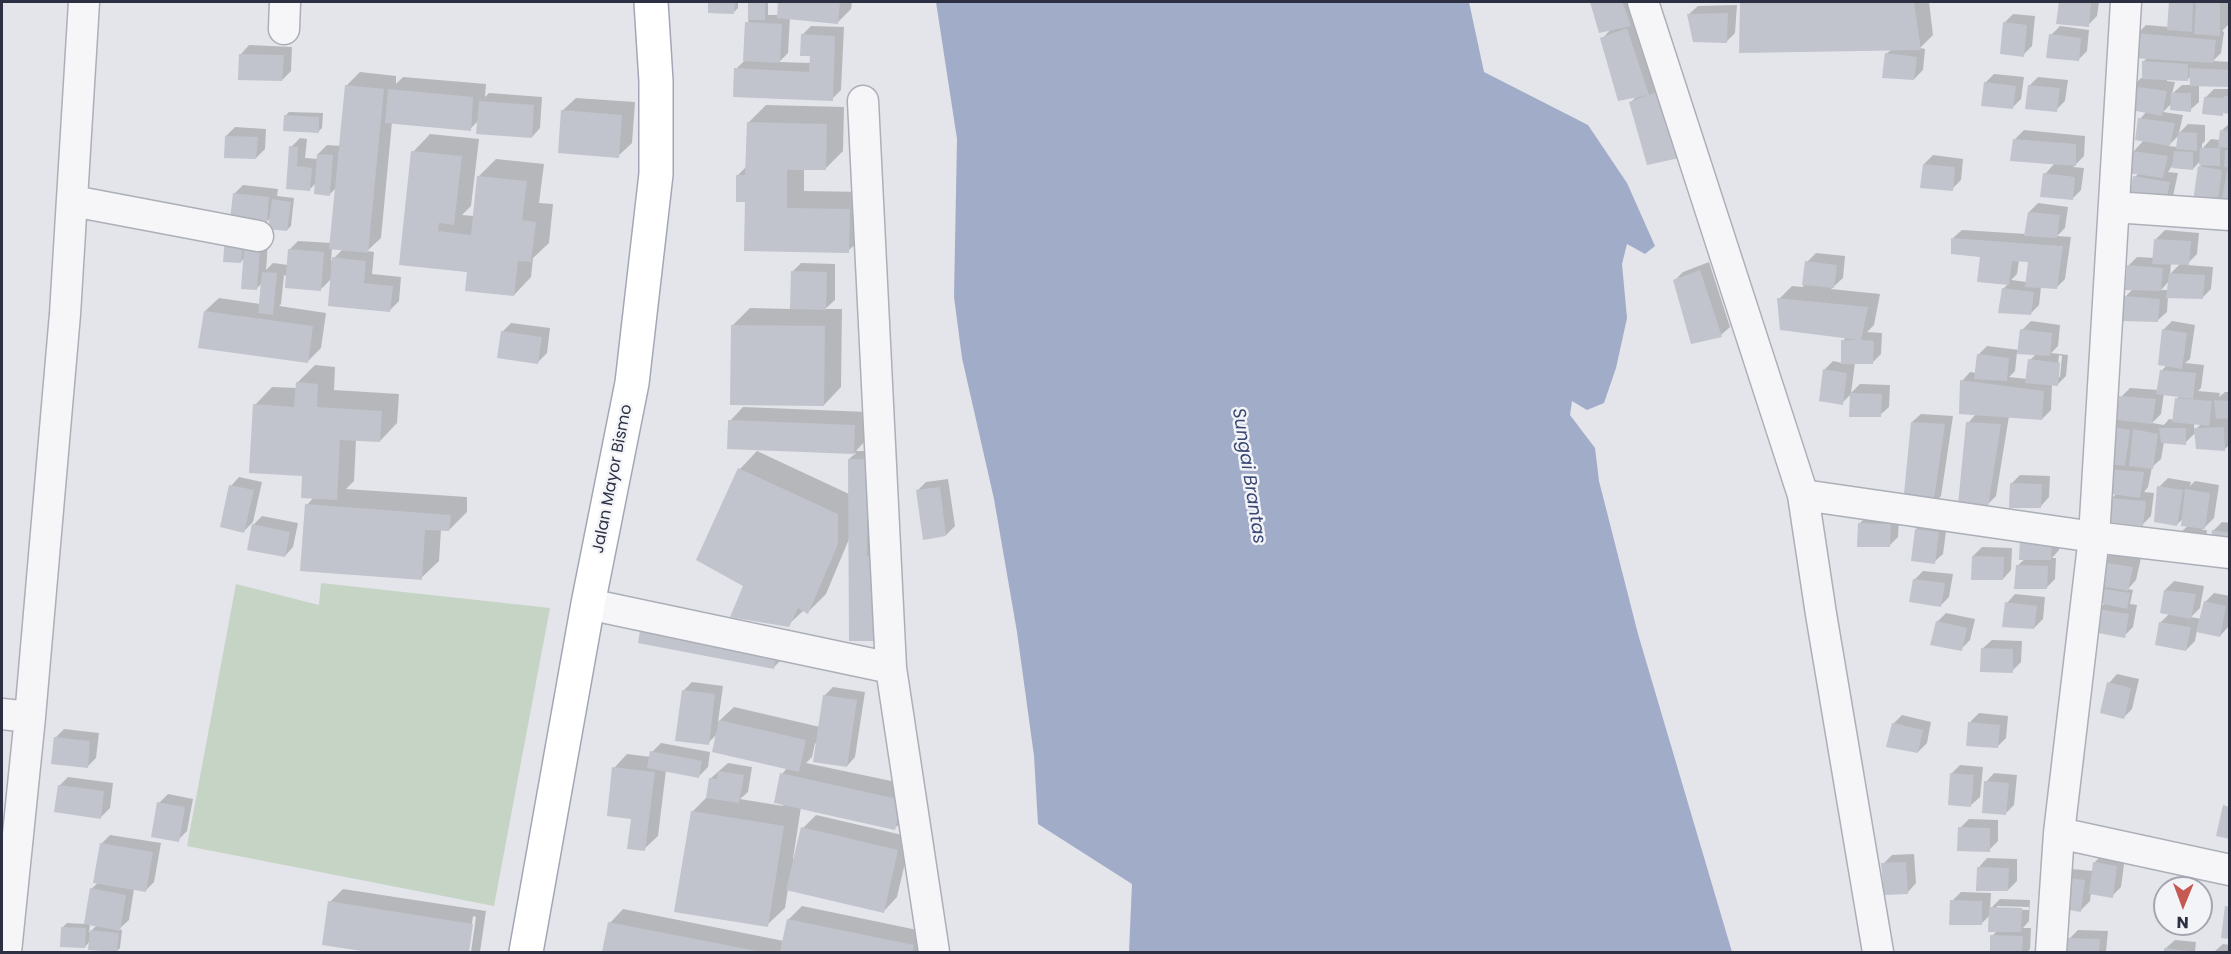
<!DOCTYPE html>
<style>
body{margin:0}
#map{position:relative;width:2231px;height:954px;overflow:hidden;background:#e3e5ea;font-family:Poppins,sans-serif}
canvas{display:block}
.frame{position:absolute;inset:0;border:3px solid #2c3042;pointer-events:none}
.north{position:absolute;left:2153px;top:876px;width:60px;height:60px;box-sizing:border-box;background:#f3f4f8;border:2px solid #a3a6af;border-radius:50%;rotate:181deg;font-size:16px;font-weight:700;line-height:24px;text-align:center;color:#2c3042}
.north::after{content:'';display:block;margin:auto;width:21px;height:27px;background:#c65952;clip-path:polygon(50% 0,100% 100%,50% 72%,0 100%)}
</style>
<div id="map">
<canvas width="2231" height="954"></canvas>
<div class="frame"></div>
<div class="north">N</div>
</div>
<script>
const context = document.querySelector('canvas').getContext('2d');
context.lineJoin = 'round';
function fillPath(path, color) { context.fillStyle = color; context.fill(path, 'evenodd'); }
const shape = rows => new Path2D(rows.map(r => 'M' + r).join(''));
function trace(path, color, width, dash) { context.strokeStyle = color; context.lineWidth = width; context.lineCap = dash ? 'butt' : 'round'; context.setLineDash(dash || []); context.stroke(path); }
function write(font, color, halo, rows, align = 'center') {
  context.font = font + ' Poppins,sans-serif'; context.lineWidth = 5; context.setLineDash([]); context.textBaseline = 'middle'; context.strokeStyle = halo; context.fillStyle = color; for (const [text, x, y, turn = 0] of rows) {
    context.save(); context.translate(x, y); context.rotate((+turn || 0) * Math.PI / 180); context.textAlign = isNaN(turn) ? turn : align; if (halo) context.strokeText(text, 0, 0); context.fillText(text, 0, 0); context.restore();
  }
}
fillPath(shape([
 [321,583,550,608,494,906,187,846,236,584,319,605]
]), '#c6d4c5');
fillPath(shape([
 [936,2,1469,2,1484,72,1588,125,1627,183,1655,246,1645,254,1627,244,1622,264,1627,318,1616,368,1604,403,1587,410,1572,401,1570,415,1595,448,1599,481,1638,634,1732,952,1129,952,1132,884,1038,824,1034,756,1017,632,994,499,962,358,954,297,957,139]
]), '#a1acc8');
fillPath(shape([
 [710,2,738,2,738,8,734,12,709,11],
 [750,2,768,2,768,15,778,15,780,2,852,2,851,9,838,22,790,17,788,53,779,62,811,63,812,55,802,35,811,26,844,27,841,90,832,99,736,69,745,60],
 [1592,2,1634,2,1687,148,1631,102,1637,96,1602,39,1611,29,1600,32],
 [1741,2,1929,2,1933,35,1920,48,1925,49,1923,70,1914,79,1886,54,1892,49,1741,52],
 [2061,2,2099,2,2097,16,2088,25,2058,22],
 [2170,2,2228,2,2228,25,2222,31,2224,32,2221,53,2213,61,2230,62,2230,113,2205,98,2214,89,2228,89,2228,86,2199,85,2199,102,2190,110,2172,103,2163,112,2183,115,2179,133,2188,124,2205,125,2205,141,2202,144,2202,149,2211,139,2220,140,2221,131,2230,123,2230,206,2224,197,2217,204,2200,166,2203,163,2201,160,2193,169,2172,166,2168,172,2178,173,2173,196,2164,205,2135,177,2139,173,2133,152,2144,140,2140,119,2147,111,2132,87,2141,78,2144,78,2143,62,2148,57,2137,34,2146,25,2169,27],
 [2191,76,2191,85,2182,85,2172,94,2175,82,2167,81,2167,79,2187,80],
 [2179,135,2178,147,2168,146],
 [1737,5,1735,33,1726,42,1689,14,1698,6],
 [2013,14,2035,16,2032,46,2023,55,2004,23],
 [2060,26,2089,30,2087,51,2078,60,2051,35],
 [249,45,292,47,291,71,282,80,241,54],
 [360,72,396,76,396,84,403,77,486,84,485,97,489,93,542,97,540,128,532,137,479,120,470,129,392,122,381,238,367,251,374,252,372,274,401,277,399,301,390,310,332,278,320,290,284,275,281,304,279,306,326,313,321,348,308,361,205,311,219,298,260,304,263,282,257,288,244,258,241,262,225,261,246,236,245,249,254,241,268,242,266,270,273,263,288,265,289,250,298,241,332,243,337,187,330,194,316,183,309,190,288,188,291,147,300,138,307,139,305,158,318,159,318,154,327,145,341,146,347,85],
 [332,248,343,249,331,261],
 [1994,74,2024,77,2021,99,2012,108,1985,83],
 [2038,77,2068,80,2065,101,2056,110,2029,86],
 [576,98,635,102,632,143,618,156,562,111],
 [766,105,844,107,843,151,825,169,804,168,804,191,867,192,866,234,848,251,746,201,738,175,747,166,748,123],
 [289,112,323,113,322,128,318,132,285,116],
 [235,127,266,129,265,149,256,158,226,136],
 [2024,130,2085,136,2084,156,2073,167,2084,168,2081,190,2072,199,2045,174,2055,163,2015,139],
 [430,134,479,139,471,206,462,215,474,216,478,177,496,159,544,164,539,203,553,204,549,243,533,258,531,277,514,295,469,270,401,263,413,152],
 [1933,155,1963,159,1961,180,1952,189,1924,164],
 [243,185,278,189,277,196,294,198,291,226,287,230,271,218,266,222,234,194],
 [2038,203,2068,207,2065,228,2057,236,2071,237,2065,279,2056,288,2041,287,2039,305,2030,314,2003,289,2009,283,1981,256,1953,238,1962,230,2026,234,2029,212],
 [2019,260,2030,261,2027,282,2011,280,2017,274],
 [2165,230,2199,233,2197,254,2186,265,2213,267,2211,289,2202,298,2168,296,2167,312,2158,320,2126,296,2133,289,2128,266,2137,257,2154,258,2156,239],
 [2171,263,2181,263,2170,274],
 [2169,281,2168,290,2161,290],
 [1816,253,1845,256,1843,278,1831,289,1880,294,1874,325,1867,332,1882,333,1881,354,1872,363,1855,363,1851,393,1860,384,1890,385,1889,407,1880,415,1851,394,1842,403,1824,370,1833,361,1842,363,1843,341,1846,337,1779,299,1792,286,1803,287,1807,262],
 [1709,262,1730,327,1721,335,1674,281,1683,272],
 [801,263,835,264,835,300,825,309,842,309,841,387,824,405,732,326,750,308,791,309,792,272],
 [2031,321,2060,325,2058,346,2051,353,2068,355,2066,376,2057,385,2052,384,2051,410,2042,419,2009,416,1996,496,1987,505,1968,423,1976,414,1962,381,1970,372,1976,373,1978,355,1987,346,2019,350,2022,330],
 [2017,352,2036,354,2030,360,2027,379,2009,377,2015,371],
 [2059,355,2062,356,2060,377,2057,377],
 [2172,321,2195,325,2190,359,2185,363,2204,365,2201,388,2198,391,2220,393,2219,397,2225,392,2230,392,2230,444,2224,450,2196,432,2185,443,2164,442,2161,459,2152,467,2148,487,2144,492,2154,493,2151,516,2142,525,2111,499,2117,493,2108,470,2115,463,2103,461,2116,418,2118,419,2121,397,2130,388,2158,390,2161,371,2167,365,2163,330],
 [2164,393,2180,395,2177,399,2174,420,2169,419,2164,425,2152,423,2161,414],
 [2194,423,2201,424,2194,431],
 [511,323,550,328,547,353,538,362,502,332],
 [315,365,335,367,334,390,399,394,397,423,380,441,356,440,354,481,346,489,467,497,467,512,449,530,441,529,439,561,421,578,307,505,314,497,304,475,255,405,272,387,297,388,297,383],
 [743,407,868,412,867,439,856,451,875,451,892,626,849,539,826,594,808,612,804,610,788,625,745,586,740,469,757,451,849,494,849,459,856,453,729,447,730,421],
 [1921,414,1953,416,1941,496,1932,505,1912,422],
 [2020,475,2050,476,2049,497,2041,506,2011,484],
 [239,477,262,482,253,522,244,531,231,486],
 [2168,478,2191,482,2190,486,2195,481,2219,485,2214,518,2202,530,2207,530,2206,537,2183,537,2182,531,2189,525,2184,518,2177,524,2159,487],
 [948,479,955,526,946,535,917,491,926,482],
 [1869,514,1899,515,1898,537,1889,546,1860,523],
 [262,516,298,523,293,547,285,556,253,525],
 [1925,521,1947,524,1943,554,1934,562,1916,529],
 [2222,522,2230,523,2230,544,2213,531],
 [2060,528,2059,550,2052,558,2056,558,2055,579,2046,588,2017,566],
 [1982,547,2012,548,2011,570,2003,579,1973,556],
 [2111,554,2141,558,2136,580,2128,589,2133,590,2130,604,2137,605,2133,627,2124,636,2099,609,2105,603,2098,601,2102,562],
 [1923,571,1953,574,1949,597,1940,606,1914,580],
 [2174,581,2204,586,2200,608,2191,617,2201,619,2205,602,2214,593,2230,596,2228,627,2220,636,2197,630,2195,641,2186,650,2160,623,2170,613,2165,590],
 [2015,594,2045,597,2043,619,2034,628,2007,603],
 [1946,613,1975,619,1970,640,1961,649,1937,622],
 [1992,640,2022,641,2021,662,2012,671,1983,648],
 [639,642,782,659,773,668],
 [2117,674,2139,679,2132,709,2123,718,2109,683],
 [692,682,723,686,718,722,734,707,820,727,824,696,833,687,865,692,855,757,847,766,815,743,812,757,806,763,915,786,908,815,895,828,801,807,793,859,795,859,803,828,816,815,911,837,897,897,884,911,788,889,785,908,767,925,692,812,707,797,710,779,728,763,752,767,748,792,740,799,783,806,782,774,787,768,717,734,708,743,683,691],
 [1979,713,2008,716,2006,738,1997,747,1970,722],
 [1902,715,1931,722,1927,743,1918,752,1893,724],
 [64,729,99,733,96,758,87,767,55,738],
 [661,743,710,752,708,767,699,776,666,770,658,836,644,849,614,768,627,754,651,757,652,752],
 [1960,765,1983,767,1980,797,1971,805,1951,774],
 [1994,773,2017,775,2014,805,2005,814,1986,782],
 [68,777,113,783,110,808,101,817,59,786],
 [168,794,193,799,187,831,178,840,159,803],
 [1969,819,1998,820,1998,841,1989,850,1960,828],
 [110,835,161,843,154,882,145,891,134,889,129,920,119,929,122,930,120,948,116,952,89,949,90,941,85,947,63,927,67,923,85,924,91,889,98,883,101,844],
 [90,924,97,925,89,933],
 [1914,854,1916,883,1908,892,1883,864,1892,855],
 [2103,854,2125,857,2121,887,2112,896,2091,893,2090,901,2081,910,2058,907,2072,869,2093,871,2094,863],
 [1987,858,2017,859,2017,881,2008,890,1979,867],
 [343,889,486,911,480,952,471,952,476,917,473,916,468,952,379,952,323,944,330,902],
 [1961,892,1991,893,1990,909,2000,899,2030,900,2029,921,2023,928,2031,928,2030,949,2027,952,1991,952,1992,936,1998,930,1991,914,1981,924,1952,901],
 [1997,906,2029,907,2029,910,1997,909],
 [802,906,927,932,922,952,603,952,610,923,623,909,784,941,788,920],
 [2169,924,2199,924,2190,934],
 [2078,930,2108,931,2106,952,2068,952,2069,939],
 [2175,940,2196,942,2195,952,2165,952,2166,948],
 [2223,944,2230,945,2230,952,2214,952]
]), '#0003');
fillPath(shape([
 [708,2,735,2,734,14,708,13],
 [748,2,765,2,765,20,748,20],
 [778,2,840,2,838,24,777,18],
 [1590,2,1622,2,1631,26,1599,33],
 [1740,2,1914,2,1921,50,1739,53],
 [2059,2,2091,3,2089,27,2056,24],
 [2169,2,2193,2,2192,32,2167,30],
 [2196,2,2220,2,2220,36,2194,34],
 [1728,13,1727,43,1693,42,1687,14],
 [745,22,782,24,780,63,743,61],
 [2003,22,2027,25,2024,57,2000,54],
 [1627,28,1649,95,1618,101,1600,38],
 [2135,33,2216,40,2213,63,2132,58],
 [801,34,835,36,833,101,733,97,734,68,809,72,810,56,800,56],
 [2049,34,2081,38,2079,61,2046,58],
 [1885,53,1917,57,1914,80,1882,78],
 [239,54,284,55,282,81,238,80],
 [2142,61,2188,64,2188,81,2142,79],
 [2189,68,2230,70,2230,87,2190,86],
 [1984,82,2016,86,2013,109,1981,106],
 [345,85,384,89,368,253,329,249],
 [2028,85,2060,88,2057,112,2025,109],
 [2131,86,2167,91,2162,116,2126,109],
 [388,89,473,97,471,131,385,123],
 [1657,92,1679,158,1647,165,1629,102],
 [2171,93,2191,93,2191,112,2170,110],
 [2224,96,2230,96,2230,114,2223,113,2223,116,2202,114,2204,97,2224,98],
 [479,101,534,105,532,138,476,134],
 [561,110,622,115,619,158,558,153],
 [284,115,319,117,319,133,283,131],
 [2138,118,2175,123,2170,146,2135,140],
 [747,122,827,124,826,170,787,170,787,208,850,209,849,253,744,251,745,202,736,202,736,175,745,175],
 [2220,130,2230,131,2230,148,2218,147],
 [2178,132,2197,133,2197,151,2176,149],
 [225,136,258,137,256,159,224,158],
 [2013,139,2076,144,2076,166,2010,161],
 [289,146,298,147,297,166,312,168,310,191,286,189],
 [2200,148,2220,148,2220,166,2199,165],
 [2225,150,2230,150,2230,168,2224,167],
 [411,151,462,156,454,225,439,223,438,231,471,235,477,176,527,181,522,220,536,222,531,262,518,261,514,296,465,291,467,272,399,265],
 [2132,151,2168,156,2163,178,2128,173],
 [2174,151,2193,152,2193,170,2172,168],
 [317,154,333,155,330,196,314,194],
 [1923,164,1955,167,1953,191,1920,188],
 [2198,166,2222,170,2217,206,2193,202],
 [2227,170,2230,170,2230,207,2221,206],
 [2043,173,2075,177,2073,200,2040,197],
 [2133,176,2170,182,2165,206,2129,200],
 [233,193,269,197,267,224,230,220],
 [272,199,291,202,287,231,268,229],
 [2028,212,2060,215,2057,238,2024,236],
 [225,238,243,239,241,263,223,262],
 [1951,238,2063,246,2057,289,2025,287,2028,262,2012,261,2009,285,1977,282,1980,257,1951,254],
 [2154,239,2191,241,2189,265,2152,264],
 [244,249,260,250,257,290,241,289],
 [288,249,324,252,321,291,285,288],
 [332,257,366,261,364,283,393,286,390,312,328,306],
 [1805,261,1837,265,1834,288,1802,285],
 [2127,265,2163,268,2161,291,2125,290],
 [1700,270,1722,337,1691,344,1673,280],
 [791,271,827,272,826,310,790,309],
 [262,272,277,273,273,315,258,313],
 [2169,273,2205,275,2203,299,2166,298],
 [2002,288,2034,292,2031,315,1998,313],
 [2124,296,2160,299,2158,322,2122,321],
 [1777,298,1868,307,1861,340,1874,341,1873,364,1841,364,1841,340,1859,340,1780,330],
 [204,311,313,326,308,363,198,348],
 [731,325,825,326,824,406,730,405],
 [2020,329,2052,333,2050,356,2017,354],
 [2162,329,2187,333,2182,369,2158,365],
 [501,331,542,337,538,364,497,358],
 [1977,354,2009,358,2007,381,1974,379],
 [2028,359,2060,363,2058,386,2025,383],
 [1823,369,1847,373,1843,405,1819,401],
 [2160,370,2196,373,2193,399,2156,394],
 [1960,380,2044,391,2042,420,1959,414],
 [296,382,318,384,317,407,382,411,380,442,340,440,337,500,301,498,302,476,249,473,253,404,294,407],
 [1850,393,1882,394,1881,417,1849,417],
 [2119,396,2156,399,2152,424,2116,420],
 [2175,398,2212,401,2209,426,2172,422],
 [2214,400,2230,401,2230,418,2216,419],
 [728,420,855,425,854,454,727,449],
 [1911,422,1945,424,1933,506,1903,504],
 [1966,422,2001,424,1988,507,1958,505],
 [2105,426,2130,430,2125,466,2102,463],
 [2224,427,2225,451,2196,449,2194,428],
 [2159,428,2186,428,2186,445,2161,443],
 [2133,429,2158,434,2153,469,2129,466],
 [848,459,867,459,867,556,878,555,879,641,849,641],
 [738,468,838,514,838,544,808,614,798,608,789,627,730,617,743,586,696,560],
 [2107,469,2144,472,2140,498,2104,493],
 [2010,483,2042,484,2041,508,2009,508],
 [229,485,254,490,244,533,220,527],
 [2157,486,2183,490,2177,526,2154,522],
 [940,487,946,536,923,540,916,490],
 [2185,489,2210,493,2205,529,2181,526],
 [2110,498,2146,501,2143,526,2107,522],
 [305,504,451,515,449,531,425,530,422,580,300,571],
 [1858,523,1891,524,1890,547,1857,547],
 [252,524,290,532,285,557,247,550],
 [1915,529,1939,532,1935,564,1911,561],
 [2212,530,2230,533,2230,545,2211,543],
 [2020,536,2052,536,2051,560,2019,560],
 [1972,556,2004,557,2003,580,1971,580],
 [2100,562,2133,567,2128,591,2096,585],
 [2016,565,2048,566,2047,589,2014,589],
 [1913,579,1945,583,1941,607,1909,602],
 [2098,588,2130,593,2127,609,2096,602],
 [2164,590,2196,594,2191,619,2160,613],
 [2204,601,2226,606,2220,637,2196,632],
 [2005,602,2037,606,2034,629,2002,627],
 [2097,609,2129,614,2125,638,2093,632],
 [642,619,777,651,774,669,638,643],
 [1936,621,1967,628,1962,651,1930,645],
 [2159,622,2191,627,2186,651,2155,645],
 [1981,648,2013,649,2013,673,1980,672],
 [2107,682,2131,688,2124,719,2100,713],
 [682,690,715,694,709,745,675,741],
 [823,695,857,700,847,767,813,762],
 [719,720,806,740,799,772,712,752],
 [1968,722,2000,725,1998,748,1966,746],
 [1892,723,1923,730,1918,753,1886,747],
 [54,737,90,741,88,768,51,764],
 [650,751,702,761,699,778,647,768],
 [612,767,655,772,645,851,627,849,631,819,607,816],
 [718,771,744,775,739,803,706,798,709,778,717,779],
 [780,773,902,800,895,830,774,803],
 [1950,773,1974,775,1971,807,1948,805],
 [1984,781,2009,783,2006,815,1982,813],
 [58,785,104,791,101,819,54,812],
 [157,802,185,807,179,842,151,837],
 [2223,805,2230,807,2230,839,2216,836],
 [691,811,784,826,768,927,674,912],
 [801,827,898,850,884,913,786,890],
 [1958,827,1990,828,1990,852,1957,851],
 [100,843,153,852,146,892,93,883],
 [1906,862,1908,894,1884,895,1881,863],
 [2093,862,2117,866,2113,898,2089,894],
 [1977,867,2009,868,2008,891,1976,891],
 [2061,877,2085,880,2081,912,2057,908],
 [90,888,126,895,120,931,84,924],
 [1950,900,1982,901,1982,925,1949,925],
 [328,901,473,924,469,952,369,952,322,945],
 [2225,906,2230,907,2230,939,2221,938],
 [1989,907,2022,908,2021,932,1988,932],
 [787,919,914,945,912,952,780,952],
 [608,922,757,951,757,952,602,952],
 [2168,924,2192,924,2191,935,2167,932],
 [61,927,86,928,85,948,60,947],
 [90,930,119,933,117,952,88,950],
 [1990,935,2023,936,2022,952,1990,952],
 [2067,938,2100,939,2099,952,2066,952],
 [2164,948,2189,951,2189,952,2164,952]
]), '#c1c3cd');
const minor = shape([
 [1643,2,1803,495,1821,614,1878,952],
 [284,29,285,2],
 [863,101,891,668,934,952],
 [73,201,258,236],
 [2114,207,2230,215],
 [1803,495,2094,537,2230,553],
 [588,604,891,668],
 [2,714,30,717],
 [2059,833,2230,870],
 [6,952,30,717,65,314,84,2],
 [2051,952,2059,833,2094,537,2126,2]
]);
const major = shape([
 [526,952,588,604,632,383,656,174,656,81,651,2]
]);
trace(minor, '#acafb8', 33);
trace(major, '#a3a7b5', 36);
trace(minor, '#f6f6f9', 30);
trace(major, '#fff', 33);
write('16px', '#2c3042', '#f3f4f8', [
 ["Jalan Mayor Bismo",613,479,-79]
]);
write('italic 18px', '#394773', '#f3f4f8', [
 ["Sungai Brantas",1248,476,81]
]);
</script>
